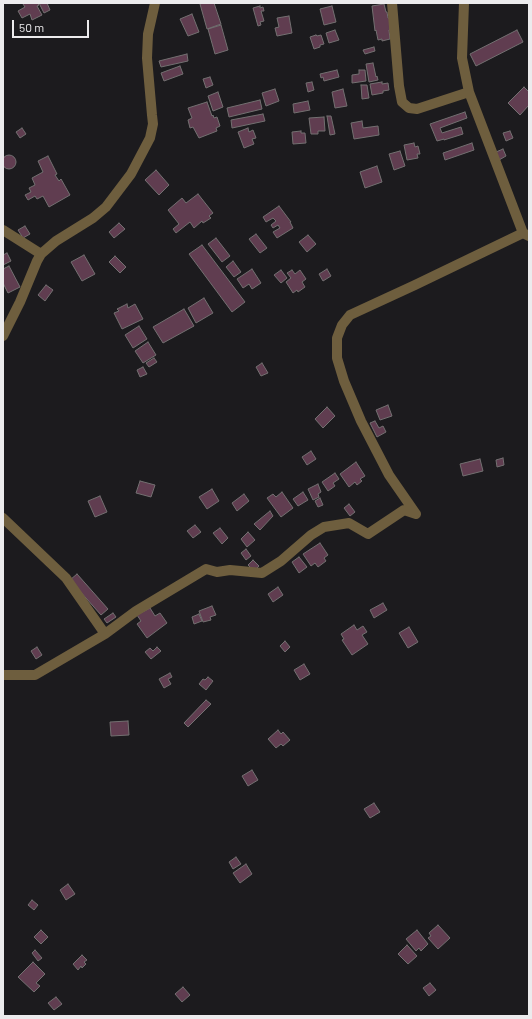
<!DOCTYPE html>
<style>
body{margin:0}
#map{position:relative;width:532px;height:1019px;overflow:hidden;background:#1c1b1e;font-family:Barlow,sans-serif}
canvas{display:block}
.frame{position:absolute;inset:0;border:4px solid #ecebed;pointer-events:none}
.scale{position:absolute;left:12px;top:20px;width:77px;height:18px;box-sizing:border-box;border:2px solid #ecebed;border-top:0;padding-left:5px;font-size:12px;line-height:14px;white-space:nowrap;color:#ecebed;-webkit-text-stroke:3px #1c1b1e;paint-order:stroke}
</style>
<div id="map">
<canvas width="532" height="1019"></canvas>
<div class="frame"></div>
<div class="scale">50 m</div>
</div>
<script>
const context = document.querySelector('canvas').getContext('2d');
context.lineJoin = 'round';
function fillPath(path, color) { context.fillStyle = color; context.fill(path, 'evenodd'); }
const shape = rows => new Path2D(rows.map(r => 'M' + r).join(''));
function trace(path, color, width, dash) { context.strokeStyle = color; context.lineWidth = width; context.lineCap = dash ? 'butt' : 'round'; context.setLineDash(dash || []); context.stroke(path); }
const building = shape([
 [24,3,37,3,39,5,37,6,42,15,32,20,30,14,22,18,18,11,25,7,23,4,24,3],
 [39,3,47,3,50,10,44,13,39,3],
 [203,3,214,3,221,24,207,29,200,4,203,3],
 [384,4,386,12,387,12,388,18,390,18,390,30,389,30,390,39,382,41,382,39,378,40,376,30,375,31,372,6,384,4],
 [260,6,260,8,263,7,264,11,261,11,264,21,260,22,261,25,258,26,253,8,260,6],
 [332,6,336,22,324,25,320,9,332,6],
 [192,14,199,32,188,36,180,19,192,14],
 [289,16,292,33,277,36,275,28,279,27,277,18,289,16],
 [221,25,228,50,215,54,208,29,221,25],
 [335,30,339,40,329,43,326,33,335,30],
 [517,30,523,42,476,66,470,54,517,30],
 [316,35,317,36,321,35,324,44,320,45,320,47,314,49,310,37,316,35],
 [374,47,375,51,365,54,363,50,374,47],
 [187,54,188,61,161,67,159,61,187,54],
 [373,63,376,77,377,76,378,80,369,82,366,64,373,63],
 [180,66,183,74,164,81,161,73,180,66],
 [337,70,339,77,324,81,323,77,321,78,320,74,337,70],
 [359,70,365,70,366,81,352,83,352,75,359,74,359,70],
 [210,77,213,85,206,88,203,79,210,77],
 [312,82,314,90,308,92,306,83,312,82],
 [382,82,382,84,388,83,389,90,383,91,383,93,372,95,370,84,382,82],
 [361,85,367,85,369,98,362,99,361,85],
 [524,87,529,92,529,105,520,115,508,103,524,87],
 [275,89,279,101,266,106,262,93,275,89],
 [343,89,347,106,335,108,332,92,343,89],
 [218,92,223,107,213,111,208,96,218,92],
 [260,100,262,109,229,117,227,108,260,100],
 [308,101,310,110,294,113,293,104,308,101],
 [207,102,212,116,213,115,214,118,217,117,220,126,216,128,217,131,199,138,193,127,190,128,188,120,192,118,188,108,207,102],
 [465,112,467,118,440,128,442,133,461,127,463,134,444,140,444,139,437,141,430,124,465,112],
 [263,114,265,121,232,128,231,120,263,114],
 [327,116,331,116,335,134,330,135,327,116],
 [324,117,325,131,318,131,318,134,311,134,309,118,324,117],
 [362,121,363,128,378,126,379,135,354,139,351,123,362,121],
 [22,128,26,134,20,138,16,132,22,128],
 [248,128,249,132,253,130,256,138,252,139,254,144,244,148,238,132,248,128],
 [301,131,301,133,305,133,306,143,293,144,292,132,301,131],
 [510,131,513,138,506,141,503,133,510,131],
 [414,143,415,147,418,146,420,154,417,154,418,158,407,160,404,145,414,143],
 [472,143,474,150,445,160,443,153,472,143],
 [503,149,506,156,499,160,496,152,503,149],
 [400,151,405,166,394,170,389,154,400,151],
 '2 162a7 7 0 1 1 14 0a7 7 0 1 1-14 0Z',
 [48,156,57,174,55,175,59,181,61,179,70,195,49,207,43,196,37,199,35,196,28,200,25,195,31,192,29,188,35,185,32,178,43,172,38,161,48,156],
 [377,166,382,182,365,188,360,172,377,166],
 [156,170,169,185,159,195,145,180,156,170],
 [198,194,213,213,209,216,211,218,203,223,202,221,194,228,190,222,176,233,173,229,179,224,168,210,182,198,186,203,198,194],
 [279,206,291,222,290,222,293,228,277,238,273,232,280,228,278,225,273,228,271,225,276,221,273,218,266,222,263,217,279,206],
 [119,223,125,229,114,238,109,232,119,223],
 [25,226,30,234,23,238,18,230,25,226],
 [256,234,267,248,260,253,249,239,256,234],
 [308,235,316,244,307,252,299,242,308,235],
 [216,238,230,256,222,262,208,244,216,238],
 [202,245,245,302,232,312,189,254,202,245],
 [7,253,11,261,3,265,3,255,7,253],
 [84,255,95,274,82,281,71,262,84,255],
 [115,256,126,267,120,273,109,262,115,256],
 [233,261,241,272,234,277,226,267,233,261],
 [9,266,20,287,8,293,3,283,3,269,9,266],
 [252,269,261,283,252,289,249,284,243,288,237,279,252,269],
 [327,269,331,276,323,281,319,274,327,269],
 [281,270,287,278,281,283,274,275,281,270],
 [292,270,295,274,300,270,306,279,302,282,305,287,298,292,297,290,293,293,286,282,291,278,287,273,292,270],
 [46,285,53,290,45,301,38,295,46,285],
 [204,298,213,313,196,323,188,308,204,298],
 [127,304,128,308,135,304,143,319,122,329,114,313,119,311,117,309,127,304],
 [184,309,194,326,163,343,153,327,184,309],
 [139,326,147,339,133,348,125,335,139,326],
 [148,342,156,355,143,363,135,351,148,342],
 [154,358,157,362,149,367,146,363,154,358],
 [262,363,268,373,261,376,256,367,262,363],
 [143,367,147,374,140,377,137,370,143,367],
 [388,405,392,416,380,420,376,410,388,405],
 [327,407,335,416,323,428,315,419,327,407],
 [375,421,379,428,383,426,386,432,377,437,370,423,375,421],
 [311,451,316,459,307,465,302,457,311,451],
 [503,458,504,465,497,467,496,460,503,458],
 [480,459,483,471,463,476,460,464,480,459],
 [356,462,365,476,360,479,362,481,357,485,355,482,349,487,340,474,356,462],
 [335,473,339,479,333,483,335,486,328,491,322,482,335,473],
 [140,481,155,485,151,497,136,493,140,481],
 [318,484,321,492,318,494,319,497,313,500,308,489,318,484],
 [212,489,219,501,207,509,199,497,212,489],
 [282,492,293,508,281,517,267,498,273,494,276,497,282,492],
 [303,492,308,500,298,506,293,499,303,492],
 [244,494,249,501,237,511,232,503,244,494],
 [100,496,107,512,95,517,88,501,100,496],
 [320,498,323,505,318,507,315,501,320,498],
 [349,504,355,512,350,516,344,508,349,504],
 [270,511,273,516,260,530,254,524,270,511],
 [195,525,201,532,193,538,187,531,195,525],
 [220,528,228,538,222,544,213,533,220,528],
 [248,532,255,540,247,547,241,539,248,532],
 [320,543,328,555,324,558,326,561,318,567,315,563,311,566,303,554,320,543],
 [246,549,251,556,246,560,241,553,246,549],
 [299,557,307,567,299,573,292,562,299,557],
 [253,560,259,566,254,571,248,565,253,560],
 [77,574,108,609,101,615,70,580,77,574],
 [278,587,283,595,273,602,268,594,278,587],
 [383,603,387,610,374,618,370,610,383,603],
 [212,606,216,615,210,617,211,620,203,622,199,611,212,606],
 [150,608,155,616,160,613,167,623,147,638,137,624,141,621,137,615,150,608],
 [113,613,116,617,107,623,104,619,113,613],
 [199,614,202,621,194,624,192,617,199,614],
 [354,625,357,630,363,626,367,632,362,635,368,644,352,655,342,640,344,639,341,634,354,625],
 [409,627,418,642,408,648,399,633,409,627],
 [285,641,290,647,285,652,280,646,285,641],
 [37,647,42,655,36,659,31,651,37,647],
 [157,647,161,651,151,659,145,652,150,648,153,651,157,647],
 [304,664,310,674,300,680,294,670,304,664],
 [170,673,172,677,168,679,171,684,164,688,159,679,170,673],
 [208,677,213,681,206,690,199,684,203,679,205,680,208,677],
 [206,700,211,704,188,727,184,723,206,700],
 [128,721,129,735,111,736,110,722,128,721],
 [278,730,281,734,283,732,290,740,283,746,281,744,276,748,268,739,278,730],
 [252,770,258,780,248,786,242,776,252,770],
 [374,803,380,812,370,818,364,809,374,803],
 [236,857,241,864,233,869,229,862,236,857],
 [246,864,252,874,240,883,233,873,246,864],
 [68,884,75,894,66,900,60,890,68,884],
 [32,900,38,905,34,910,28,905,32,900],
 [438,925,450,938,438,949,428,938,431,936,429,933,438,925],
 [41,930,48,937,41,944,34,937,41,930],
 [417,930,428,944,421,951,419,948,416,951,406,939,417,930],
 [407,945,417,956,408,964,398,954,407,945],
 [35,950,42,958,38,961,32,953,35,950],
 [82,955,87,960,84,962,86,964,82,968,81,966,78,970,73,964,82,955],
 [33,962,45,974,36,983,40,986,34,992,18,977,33,962],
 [430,983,436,990,429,996,423,988,430,983],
 [183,987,190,995,182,1002,175,994,183,987],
 [56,997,62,1004,54,1010,48,1003,56,997]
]);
fillPath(building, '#603d50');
trace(building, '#737071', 1);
trace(shape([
 [392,3,399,86,402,102,409,108,417,109,469,92],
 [464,3,462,58,469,92,523,233,529,236],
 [3,230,41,254],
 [3,336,20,302,37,261,41,254,56,241,93,218,106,207,131,174,150,138,153,124,152,115,147,58,148,34,155,3],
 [416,514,389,475,361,421,344,381,337,358,337,338,342,325,350,315,415,285,523,233],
 [3,518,66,578,105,634],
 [3,675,35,675,105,634,136,611,206,569,217,572,230,570,262,573,281,561,311,535,324,527,349,523,368,534,404,510,416,514]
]), '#6e5e3e', 10);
</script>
